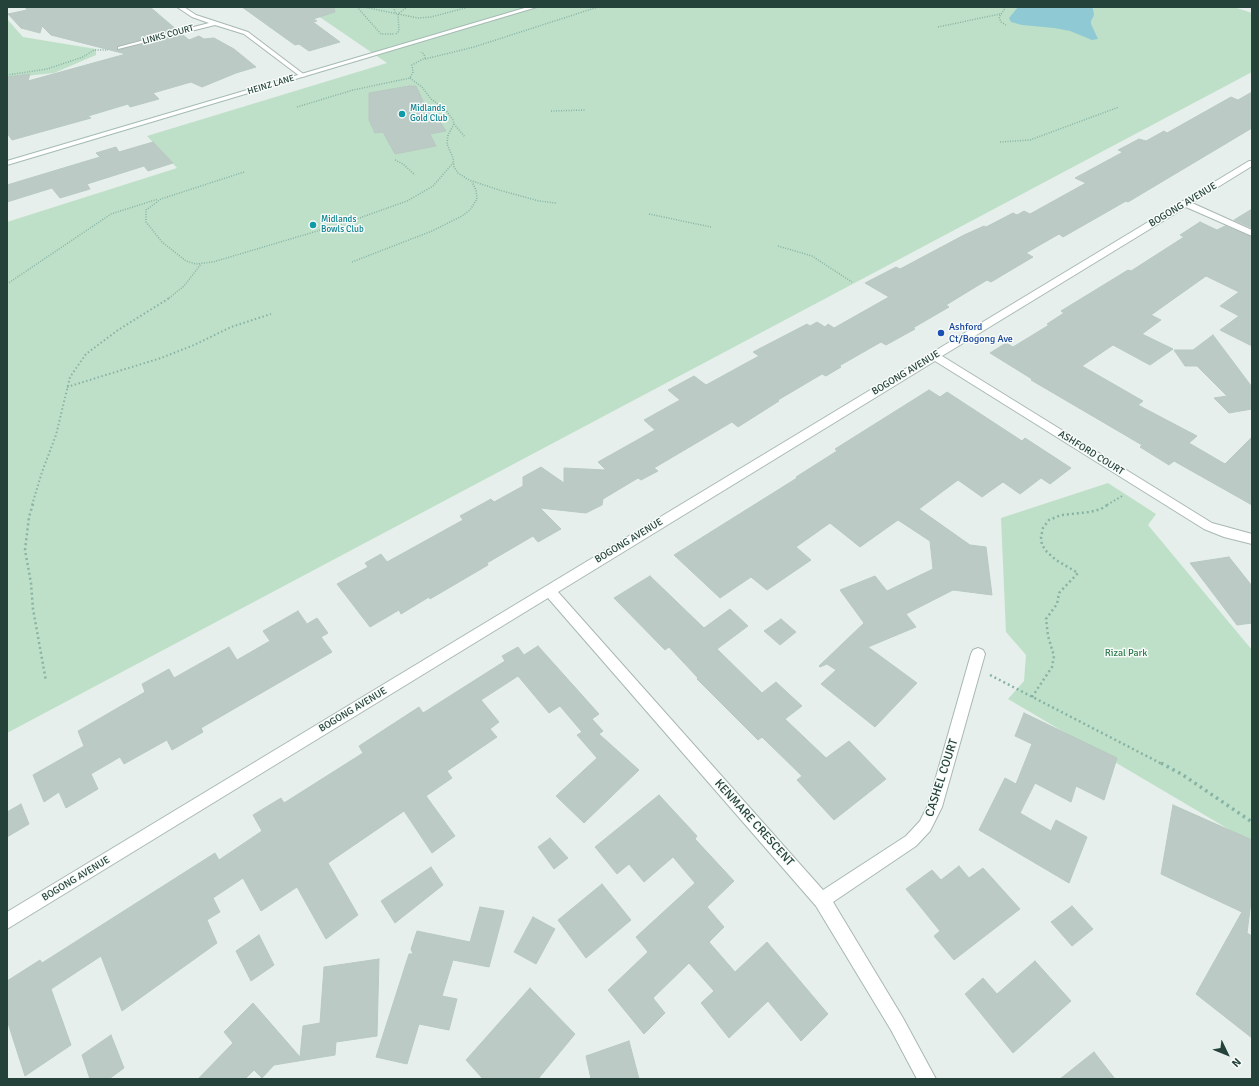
<!DOCTYPE html>
<style>
body{margin:0}
#map{position:relative;width:1259px;height:1086px;overflow:hidden;background:#e6efeb;font-family:Signika,sans-serif}
canvas{display:block}
.frame{position:absolute;inset:0;border:8px solid #24423a;pointer-events:none}
.north{position:absolute;left:1207px;top:1034px;width:40px;height:40px;-webkit-text-stroke:3px #f7fbf9;paint-order:stroke;rotate:133deg;font-size:11px;font-weight:700;line-height:16px;text-align:center;color:#24423a}
.north::after{content:'';display:block;margin:auto;width:14px;height:18px;background:#24423a;clip-path:polygon(50% 0,100% 100%,50% 72%,0 100%)}
</style>
<div id="map">
<canvas width="1259" height="1086"></canvas>
<div class="frame"></div>
<div class="north">N</div>
</div>
<script>
const context = document.querySelector('canvas').getContext('2d');
context.lineJoin = 'round';
function fillPath(path, color) { context.fillStyle = color; context.fill(path, 'evenodd'); }
const shape = rows => new Path2D(rows.map(r => 'M' + r).join(''));
function trace(path, color, width, dash) { context.strokeStyle = color; context.lineWidth = width; context.lineCap = dash ? 'butt' : 'round'; context.setLineDash(dash || []); context.stroke(path); }
function write(font, color, halo, rows, align = 'center') {
  context.font = font + ' Signika,sans-serif'; context.lineWidth = 3; context.setLineDash([]); context.textBaseline = 'middle'; context.strokeStyle = halo; context.fillStyle = color; for (const [text, x, y, turn = 0] of rows) {
    context.save(); context.translate(x, y); context.rotate((+turn || 0) * Math.PI / 180); context.textAlign = isNaN(turn) ? turn : align; if (halo) context.strokeText(text, 0, 0); context.fillText(text, 0, 0); context.restore();
  }
}
fillPath(shape([
 [305,7,1234,7,1252,13,1252,72,7,733,7,222,177,168,147,136,387,63],
 [7,19,23,37,96,49,96,55,54,73,7,78],
 [1108,483,1156,514,1148,525,1252,650,1252,843,1008,699,1024,681,1026,655,1006,632,1001,518]
]), '#bfe0c8');
fillPath(shape([
 [1018,7,1091,7,1093,9,1094,15,1091,21,1091,24,1098,39,1092,40,1070,31,1054,28,1022,25,1011,22,1009,18]
]), '#8ec9d4');
const building = shape([
 [25,7,150,7,177,30,118,46,117,50,183,35,189,40,199,36,204,39,214,38,234,49,256,67,236,73,202,87,191,82,153,93,159,99,130,107,128,104,88,116,91,118,12,140,7,133,7,77,30,74,28,81,126,54,51,35,42,26,40,33,21,28,8,14,27,10,25,7],
 [242,7,334,7,335,12,313,19,317,21,313,22,340,42,309,51,299,44,295,45,242,7],
 [409,86,416,86,428,112,433,111,446,131,430,134,436,146,395,154,383,132,375,133,369,120,369,93,409,86],
 [1252,92,1252,128,1128,202,1126,201,1063,237,1059,234,1026,253,1033,257,991,282,987,280,946,305,949,307,913,328,915,329,886,345,881,342,839,366,841,367,826,376,822,374,778,400,779,401,738,427,732,422,654,468,658,471,641,480,638,478,603,499,602,505,586,513,540,508,561,529,538,542,533,536,487,563,488,565,430,599,429,597,401,614,399,610,370,627,337,584,368,567,365,563,381,554,387,562,463,520,460,516,491,499,494,502,523,486,523,477,541,467,564,483,564,468,606,470,598,462,655,430,644,420,680,400,668,390,694,376,706,385,759,356,753,352,807,324,810,326,817,322,825,327,828,324,834,328,889,297,865,283,896,267,900,269,964,235,984,226,986,227,1013,213,1017,215,1024,211,1030,214,1086,183,1075,178,1123,152,1118,150,1139,139,1146,141,1164,131,1167,133,1231,97,1238,100,1252,92],
 [153,142,173,163,148,171,144,166,87,184,90,189,60,198,52,188,7,202,7,185,100,157,96,153,116,147,119,152,153,142],
 [1252,209,1252,228,1234,220,1252,209],
 [1200,222,1217,230,1225,226,1252,237,1252,346,1220,330,1239,316,1220,306,1239,292,1206,276,1151,315,1161,320,1142,334,1173,349,1150,365,1113,345,1082,366,1143,401,1138,405,1197,436,1189,443,1225,464,1252,437,1252,505,1174,461,1169,465,1140,447,1142,445,1031,380,1032,379,990,353,1006,343,1013,347,1049,325,1047,324,1064,313,1061,311,1128,270,1131,271,1184,237,1180,235,1200,222],
 [1213,335,1252,387,1252,409,1229,413,1214,398,1227,396,1197,366,1185,366,1174,350,1193,350,1213,335],
 [929,390,940,397,947,392,1022,441,1025,438,1071,468,1050,484,1041,478,1020,494,1003,482,982,497,958,480,919,509,970,545,986,547,992,595,953,590,906,614,916,627,868,647,917,683,875,727,821,684,836,670,827,664,820,667,819,666,864,623,840,590,875,576,887,591,933,569,930,541,898,520,860,547,830,523,796,547,811,560,767,590,751,577,720,598,674,555,797,478,796,477,837,451,835,449,929,390],
 [1229,557,1252,586,1252,623,1237,625,1190,563,1229,557],
 [650,576,704,628,730,609,748,626,717,649,762,693,776,682,802,706,785,719,826,758,849,741,886,779,834,820,797,780,802,776,762,737,758,740,697,679,698,678,669,647,665,650,614,598,650,576],
 [298,611,307,624,317,618,328,633,321,637,332,652,201,728,203,732,172,750,167,740,124,764,120,757,91,774,98,789,66,808,59,792,44,802,33,775,84,746,78,731,145,692,142,684,169,669,174,678,229,647,237,660,270,641,263,631,298,611],
 [781,619,796,632,780,645,764,631,781,619],
 [538,646,599,714,592,719,603,731,599,734,639,770,584,823,556,796,597,758,577,735,582,732,560,706,549,713,518,676,481,700,499,722,490,729,497,737,447,771,452,778,426,796,455,836,432,853,404,811,328,863,358,915,326,939,297,887,261,911,243,878,213,898,220,912,207,920,217,943,122,1011,101,956,51,989,71,1045,25,1076,7,1020,7,981,40,960,42,963,215,853,219,860,262,831,253,815,281,798,284,803,363,753,359,746,419,707,423,713,505,661,502,656,518,647,524,655,538,646],
 [1024,713,1117,758,1104,800,1076,786,1071,802,1035,783,1020,813,1051,831,1056,820,1087,837,1069,883,979,830,1005,778,1016,784,1032,744,1015,736,1024,713],
 [659,795,697,836,695,839,734,881,707,907,724,927,709,942,735,972,767,942,828,1014,801,1041,768,1001,729,1038,701,1003,714,991,689,963,653,998,665,1013,644,1034,608,990,648,952,636,937,695,883,673,857,644,882,629,864,617,874,595,847,659,795],
 [21,804,29,824,7,837,7,812,21,804],
 [1173,805,1252,840,1252,894,1247,933,1252,936,1252,1038,1196,994,1242,912,1161,874,1173,805],
 [550,838,568,858,554,869,538,847,550,838],
 [959,866,969,878,983,868,1020,909,954,960,934,936,940,931,906,889,932,870,941,880,959,866],
 [431,867,443,885,395,923,381,901,431,867],
 [602,884,631,920,586,958,558,920,602,884],
 [1072,906,1093,929,1072,946,1051,922,1072,906],
 [480,907,504,911,489,967,453,960,442,996,457,999,449,1030,419,1024,407,1064,376,1057,409,954,413,954,411,949,417,931,470,942,480,907],
 [533,917,555,929,536,964,514,952,533,917],
 [259,935,274,965,251,981,236,951,259,935],
 [379,959,377,1036,336,1042,335,1055,274,1065,262,1078,254,1070,245,1079,198,1079,233,1043,224,1032,253,1003,300,1057,303,1026,320,1023,324,967,379,959],
 [1035,961,1071,1001,1013,1053,965,994,983,978,997,994,1035,961],
 [530,988,575,1034,538,1079,483,1079,466,1060,530,988],
 [111,1035,124,1068,109,1079,90,1079,82,1055,111,1035],
 [629,1041,639,1079,591,1079,586,1056,629,1041],
 [1094,1052,1115,1079,1060,1079,1094,1052]
]);
fillPath(building, '#bbcac4');
trace(building, '#b8c9c2', 1);
const street = shape([
 [177,7,184,7,196,15,248,32,306,76,301,77,244,34,215,25,118,49,118,47,209,23,192,17,177,7],
 [1249,161,1252,161,1252,166,1192,203,1252,230,1252,236,1186,207,942,356,1212,523,1252,534,1252,544,1224,537,1204,529,935,361,558,592,823,890,906,836,920,821,928,805,971,654,973,650,978,648,983,650,985,654,942,807,930,831,916,846,833,902,903,1018,936,1079,917,1079,891,1030,816,906,548,598,7,929,7,912,1249,161]
]);
const secondary = shape([
 [528,7,537,7,7,165,7,161,528,7]
]);
trace(street, '#a8b8b2', 2);
trace(secondary, '#a4bbb3', 2);
trace(shape([
 [357,7,381,34,394,34],
 [364,7,418,18,431,17,469,7],
 [393,7,396,14],
 [1006,7,999,17,1001,22,1006,25],
 [938,27,1000,14],
 [396,34,399,31,398,14,407,7],
 [425,59,474,47,598,7],
 [7,75,47,69,83,57,94,50,108,50],
 [410,78,422,87,431,99,445,109,453,120,454,124,448,135,447,144,453,158,454,167,458,173,469,180,499,190,539,201,556,203],
 [297,107,353,90,410,78,413,72,412,65,425,58,424,54,421,52],
 [551,111,586,110],
 [454,124,465,137],
 [1000,142,1030,140,1119,107],
 [395,160,403,164,415,175],
 [244,172,161,199,146,210,146,222,162,242,186,261,196,264,213,262,351,221,407,201,433,186,453,163],
 [649,214,711,227],
 [778,246,812,256,852,282],
 [352,262,432,231,462,216,470,210,477,199,476,190,472,182],
 [7,284,111,214,158,199],
 [169,298,184,286,201,264]
]), '#86b3a5', 1.5, [1, 1.5]);
trace(shape([
 [67,387,161,358,194,345,231,327,271,314],
 [32,505,42,472,56,435,70,377,86,354,118,330,171,297],
 [1107,505,1122,496]
]), '#86b3a5', 2, [1.5, 2.5]);
trace(shape([
 [33,504,29,517,25,550,31,583,33,609,46,681],
 [990,675,1162,764],
 [1032,697,1052,667,1054,656,1048,636,1046,619,1057,604,1059,593,1078,573,1056,560,1047,552,1042,545,1041,537,1043,528,1049,520,1061,515,1090,512,1101,509,1109,504]
]), '#86b3a5', 2.5, [2, 3]);
trace(shape([
 [1161,763,1183,775,1252,822]
]), '#86b3a5', 3.5, [2.5, 4]);
fillPath(street, '#fff');
fillPath(secondary, '#fff');
for (const [x, y, r, color] of [
 [402,114,4,"#0f9aa8"],
 [313,225,4,"#0f9aa8"],
 [941,333,4,"#1a4fb4"]
]) { const dot = new Path2D(); dot.arc(x, y, r, 0, 2 * Math.PI); context.fillStyle = color; context.fill(dot); trace(dot, '#f7fbf9', 1.5); }
write('9px', '#24423a', '#f7fbf9', [
 ["LINKS COURT",168,35,-15],
 ["HEINZ LANE",271,85,-17]
]);
write('9px', '#0d838f', '#f7fbf9', [
 ["Midlands",410,109],
 ["Gold Club",410,119],
 ["Midlands",321,220],
 ["Bowls Club",321,230]
], 'left');
write('10px', '#24423a', '#f7fbf9', [
 ["BOGONG AVENUE",1183,205,-31],
 ["BOGONG AVENUE",906,373,-31],
 ["ASHFORD COURT",1091,453,32],
 ["BOGONG AVENUE",629,541,-31],
 ["BOGONG AVENUE",353,710,-31],
 ["BOGONG AVENUE",76,879,-31]
]);
write('10px', '#164399', '#f7fbf9', [
 ["Ashford",949,327],
 ["Ct/Bogong Ave",949,339]
], 'left');
write('10px', '#2d7a4b', '#f7fbf9', [
 ["Rizal Park",1126,653]
]);
write('12px', '#24423a', '#f7fbf9', [
 ["CASHEL COURT",942,778,-72],
 ["KENMARE CRESCENT",754,823,48]
]);
</script>
